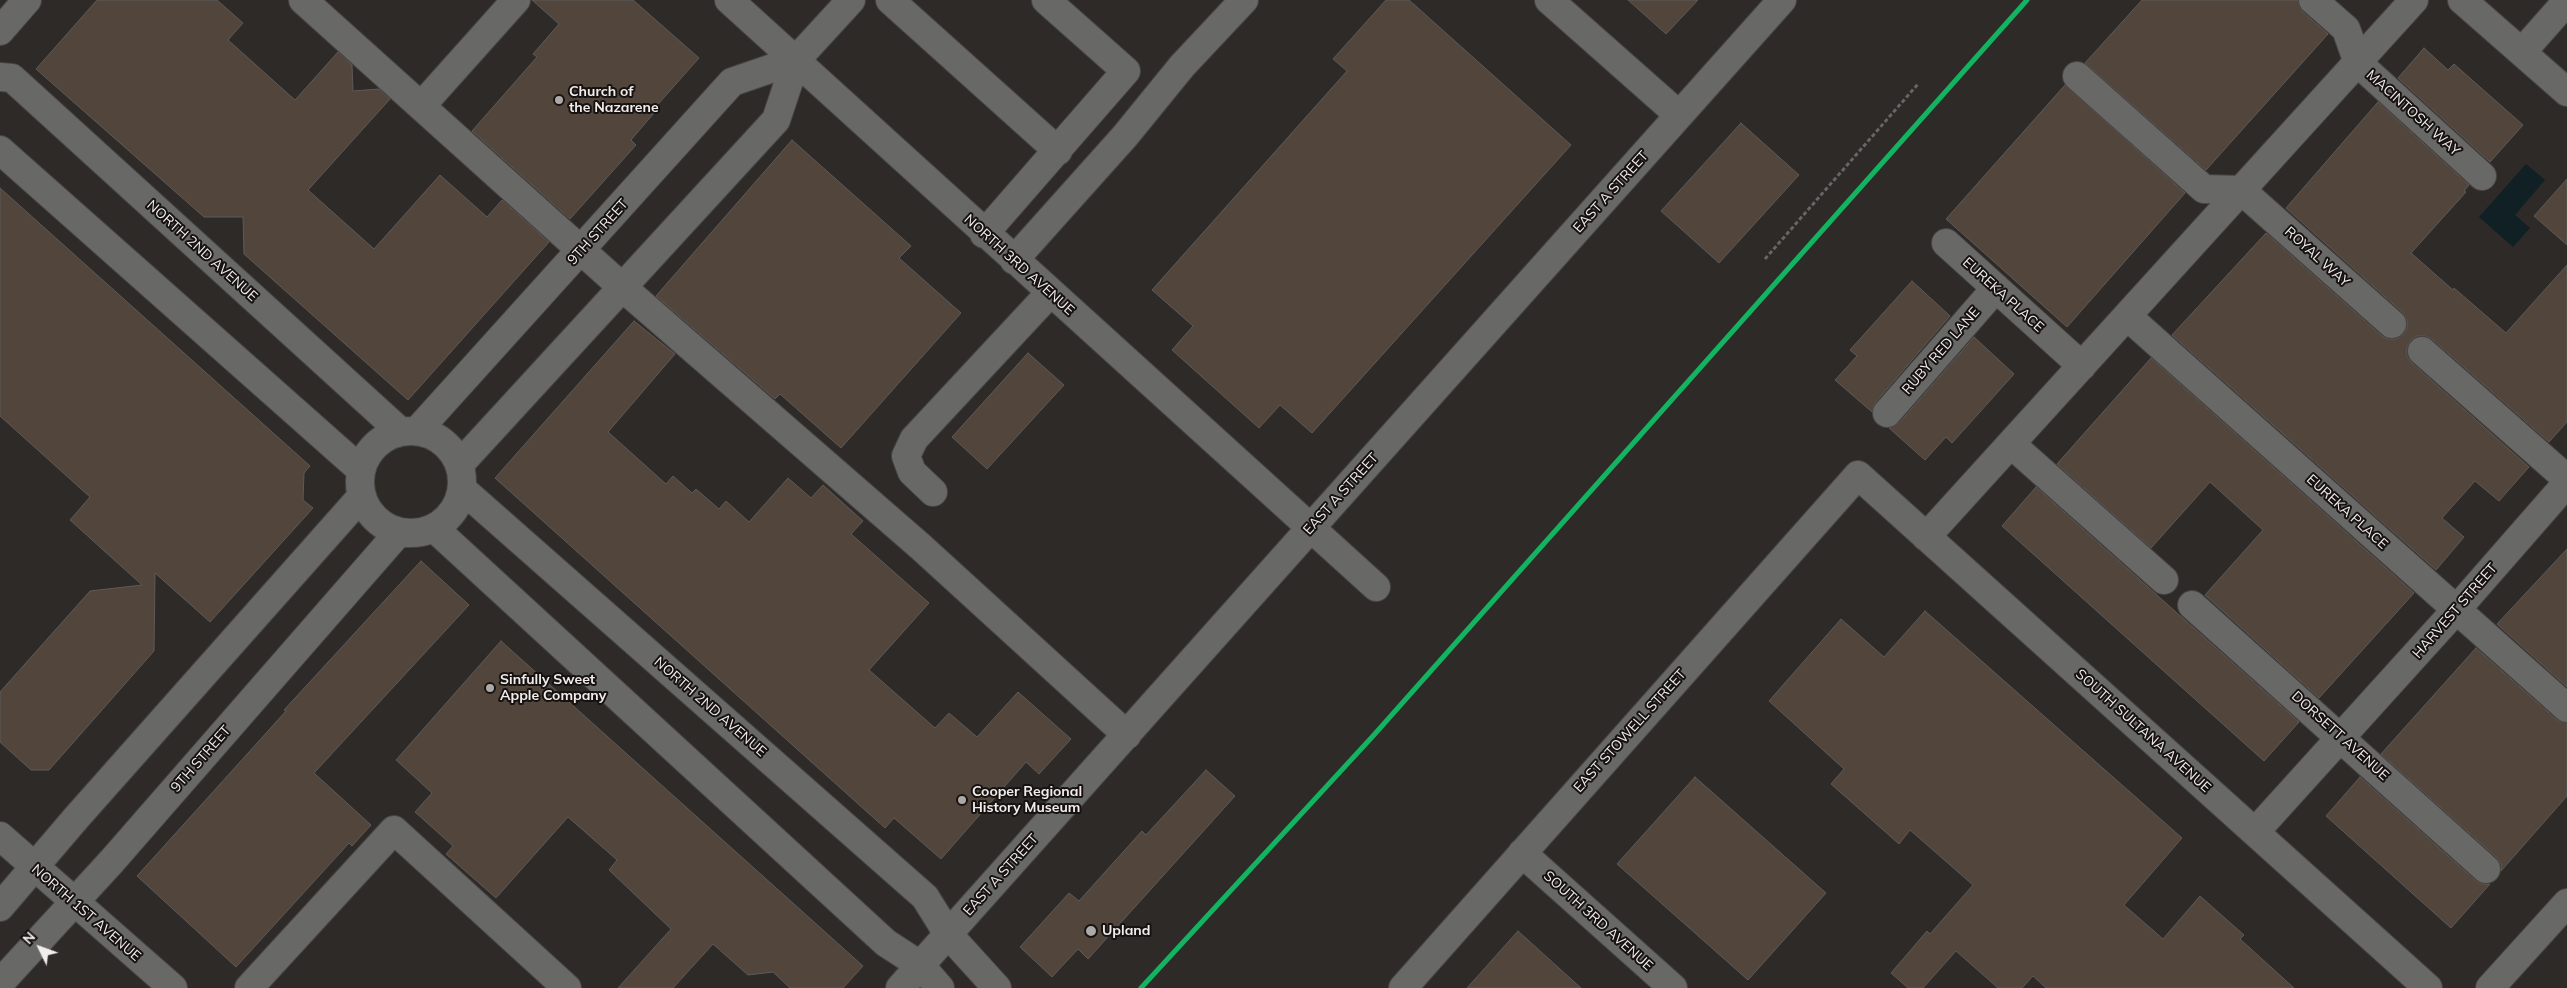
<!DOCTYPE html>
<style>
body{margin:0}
#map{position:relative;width:2567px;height:988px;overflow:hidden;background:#2d2a28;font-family:Mulish,sans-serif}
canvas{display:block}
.north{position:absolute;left:15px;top:923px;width:50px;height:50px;-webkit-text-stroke:4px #161211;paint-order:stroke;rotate:312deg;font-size:14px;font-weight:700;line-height:20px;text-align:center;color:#f2edeb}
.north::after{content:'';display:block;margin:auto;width:18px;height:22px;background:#f2edeb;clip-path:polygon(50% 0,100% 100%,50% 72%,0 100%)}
</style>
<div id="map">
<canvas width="2567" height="988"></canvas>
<div class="north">N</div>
</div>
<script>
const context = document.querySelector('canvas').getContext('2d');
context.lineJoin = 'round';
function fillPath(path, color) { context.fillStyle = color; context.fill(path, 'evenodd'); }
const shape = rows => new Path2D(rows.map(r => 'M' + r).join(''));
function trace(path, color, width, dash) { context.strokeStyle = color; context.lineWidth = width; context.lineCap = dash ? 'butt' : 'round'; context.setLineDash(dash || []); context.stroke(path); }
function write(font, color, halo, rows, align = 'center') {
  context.font = font + ' Mulish,sans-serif'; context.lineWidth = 4; context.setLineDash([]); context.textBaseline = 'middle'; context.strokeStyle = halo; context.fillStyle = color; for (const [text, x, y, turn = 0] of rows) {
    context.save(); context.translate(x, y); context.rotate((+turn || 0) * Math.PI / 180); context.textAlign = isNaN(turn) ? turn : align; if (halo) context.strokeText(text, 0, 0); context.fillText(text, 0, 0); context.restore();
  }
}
fillPath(shape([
 [2526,164,2545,180,2515,215,2530,228,2513,247,2479,217]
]), '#112025');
const building = shape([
 [97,0,217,0,243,23,228,40,295,100,338,52,352,65,353,91,379,89,390,99,308,190,374,249,440,175,487,217,502,200,549,242,408,400,244,254,243,217,204,217,36,69,97,0],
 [532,0,633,0,699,58,652,111,654,113,631,140,636,145,570,219,472,131,537,57,533,54,559,24,532,0],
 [1386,0,1409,0,1571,145,1312,433,1280,405,1259,428,1172,350,1193,326,1152,290,1347,71,1333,59,1386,0],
 [1628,0,1698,0,1666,34,1628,0],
 [2142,0,2298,0,2303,12,2328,34,2206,170,2085,63,2142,0],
 [2424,48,2448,70,2454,64,2523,125,2490,162,2398,78,2424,48],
 [2065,85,2185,193,2067,327,1946,219,2065,85],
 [2378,102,2469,185,2464,191,2466,192,2411,253,2453,290,2454,288,2506,333,2567,265,2567,422,2549,442,2432,339,2425,336,2417,336,2411,340,2407,347,2407,356,2412,363,2529,467,2499,501,2475,481,2442,518,2464,537,2436,570,2172,335,2266,233,2382,336,2388,339,2396,339,2404,334,2407,328,2407,320,2402,312,2286,208,2378,102],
 [1741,123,1799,175,1719,263,1661,211,1741,123],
 [792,140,911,246,899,258,961,313,841,448,780,394,775,399,656,296,792,140],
 [2567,179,2567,245,2534,216,2567,179],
 [0,188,310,466,304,473,303,500,313,508,210,622,155,573,154,651,49,770,31,770,0,742,0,692,90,591,142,585,70,520,90,497,0,416,0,188],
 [1912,281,1950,316,1875,403,1872,412,1835,380,1857,356,1850,350,1912,281],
 [634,321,675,354,608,432,666,484,673,476,692,493,696,489,719,509,726,501,749,522,788,478,811,498,823,485,863,521,851,534,929,603,869,670,935,728,949,713,977,737,1018,692,1071,739,1039,774,1026,762,941,859,894,818,885,828,495,478,634,321],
 [1974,337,2014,374,1952,443,1946,437,1925,460,1889,428,1899,423,1974,337],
 [1028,353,1064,385,987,469,952,437,1028,353],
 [2151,358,2414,593,2319,698,2205,595,2263,530,2210,482,2151,548,2057,464,2151,358],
 [2036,487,2299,722,2264,761,2002,526,2036,487],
 [2567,549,2567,687,2497,624,2567,549],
 [421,561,469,605,314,773,371,825,352,846,349,843,236,967,137,876,286,711,284,710,421,561],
 [1925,611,2182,838,2124,905,2163,939,2200,896,2244,935,2240,939,2294,988,2046,988,2033,976,2022,988,1998,988,1956,951,1923,988,1908,988,1891,973,1927,931,1930,934,1973,885,1910,830,1899,844,1831,784,1844,769,1769,701,1841,619,1884,657,1925,611],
 [501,641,863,966,843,988,790,988,773,972,748,975,713,944,673,988,618,988,671,929,609,870,617,860,568,817,496,898,446,854,453,846,415,812,432,793,396,760,501,641],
 [2476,648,2557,720,2567,723,2567,796,2501,871,2501,864,2496,857,2381,754,2476,648],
 [1206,770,1235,796,1088,959,1078,949,1052,977,1020,947,1069,893,1079,901,1142,831,1146,835,1206,770],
 [1695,777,1826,893,1748,980,1617,864,1695,777],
 [2360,777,2476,881,2482,884,2490,884,2451,928,2326,816,2360,777],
 [1518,931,1581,988,1467,988,1518,931]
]);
fillPath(building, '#52463c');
trace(building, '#5d5a59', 1);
const minor = shape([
 [303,0,622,287,921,547,1127,735],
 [729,0,1376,587],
 [890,0,1058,151],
 [1549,0,1679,115],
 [2313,0,2346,29,2358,63,2482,176],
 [2462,0,2567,92],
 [0,31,27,0],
 [2522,52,2567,1],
 [2077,76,2204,189,2241,190,2392,324],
 [0,77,12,78,401,432],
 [422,105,516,0],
 [0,150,361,470],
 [984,234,1126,71,1046,0],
 [1946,243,2082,366],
 [1014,260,1125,136,1182,66,1244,0],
 [2127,316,2567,708],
 [2422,351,2567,479],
 [1887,413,1996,288],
 '360 482a51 51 0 1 1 102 0a51 51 0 1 1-102 0Z',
 [417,431,732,82,796,60],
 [2011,444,2164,580],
 [459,465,776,120,796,60,851,0],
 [462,489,925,897,948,934,997,988],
 [933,492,912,472,906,456,914,439,1050,293],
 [434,528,886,943,920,965,940,988],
 [1926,537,2414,0],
 [2192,605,2486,869],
 [2255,832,2456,610,2567,483],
 [0,836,173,988],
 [1522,853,1673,988],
 [0,907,77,817,361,497],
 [0,983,112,861,399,532],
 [249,988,394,830,567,988],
 [900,988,1782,0],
 [1403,988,1858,475,2428,988],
 [2490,988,2567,903]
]);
trace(minor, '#484544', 30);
trace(shape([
 [1765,259,1918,84]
]), '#676664', 3, [4, 2.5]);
trace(minor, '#686867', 28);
trace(shape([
 [1141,988,1373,736,2027,0]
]), '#13b361', 5);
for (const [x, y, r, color] of [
 [559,100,5,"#ada9a7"],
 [490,688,5,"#ada9a7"],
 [962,800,5,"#ada9a7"],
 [1091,931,6,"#ada9a7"]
]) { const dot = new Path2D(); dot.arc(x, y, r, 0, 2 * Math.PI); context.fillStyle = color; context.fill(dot); trace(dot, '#161211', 2); }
write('bold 14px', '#f2edeb', '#161211', [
 ["Church of",569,92],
 ["the Nazarene",569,108],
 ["Sinfully Sweet",500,680],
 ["Apple Company",500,696],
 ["Cooper Regional",972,792],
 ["History Museum",972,808],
 ["Upland",1102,931]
], 'left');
write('14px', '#f2edeb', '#161211', [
 ["MACINTOSH WAY",2413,113,42],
 ["EAST A STREET",1611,192,-48],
 ["9TH STREET",598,232,-48],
 ["NORTH 2ND AVENUE",202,251,42],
 ["ROYAL WAY",2317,257,42],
 ["NORTH 3RD AVENUE",1019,265,42],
 ["EUREKA PLACE",2003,295,42],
 ["RUBY RED LANE",1941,351,-49],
 ["EAST A STREET",1341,494,-48],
 ["EUREKA PLACE",2347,512,42],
 ["HARVEST STREET",2455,611,-49],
 ["NORTH 2ND AVENUE",710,707,41],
 ["EAST STOWELL STREET",1630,731,-48],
 ["SOUTH SULTANA AVENUE",2143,731,42],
 ["DORSETT AVENUE",2340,736,42],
 ["9TH STREET",201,759,-49],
 ["EAST A STREET",1001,875,-48],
 ["NORTH 1ST AVENUE",86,913,41],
 ["SOUTH 3RD AVENUE",1598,921,42]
]);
</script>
